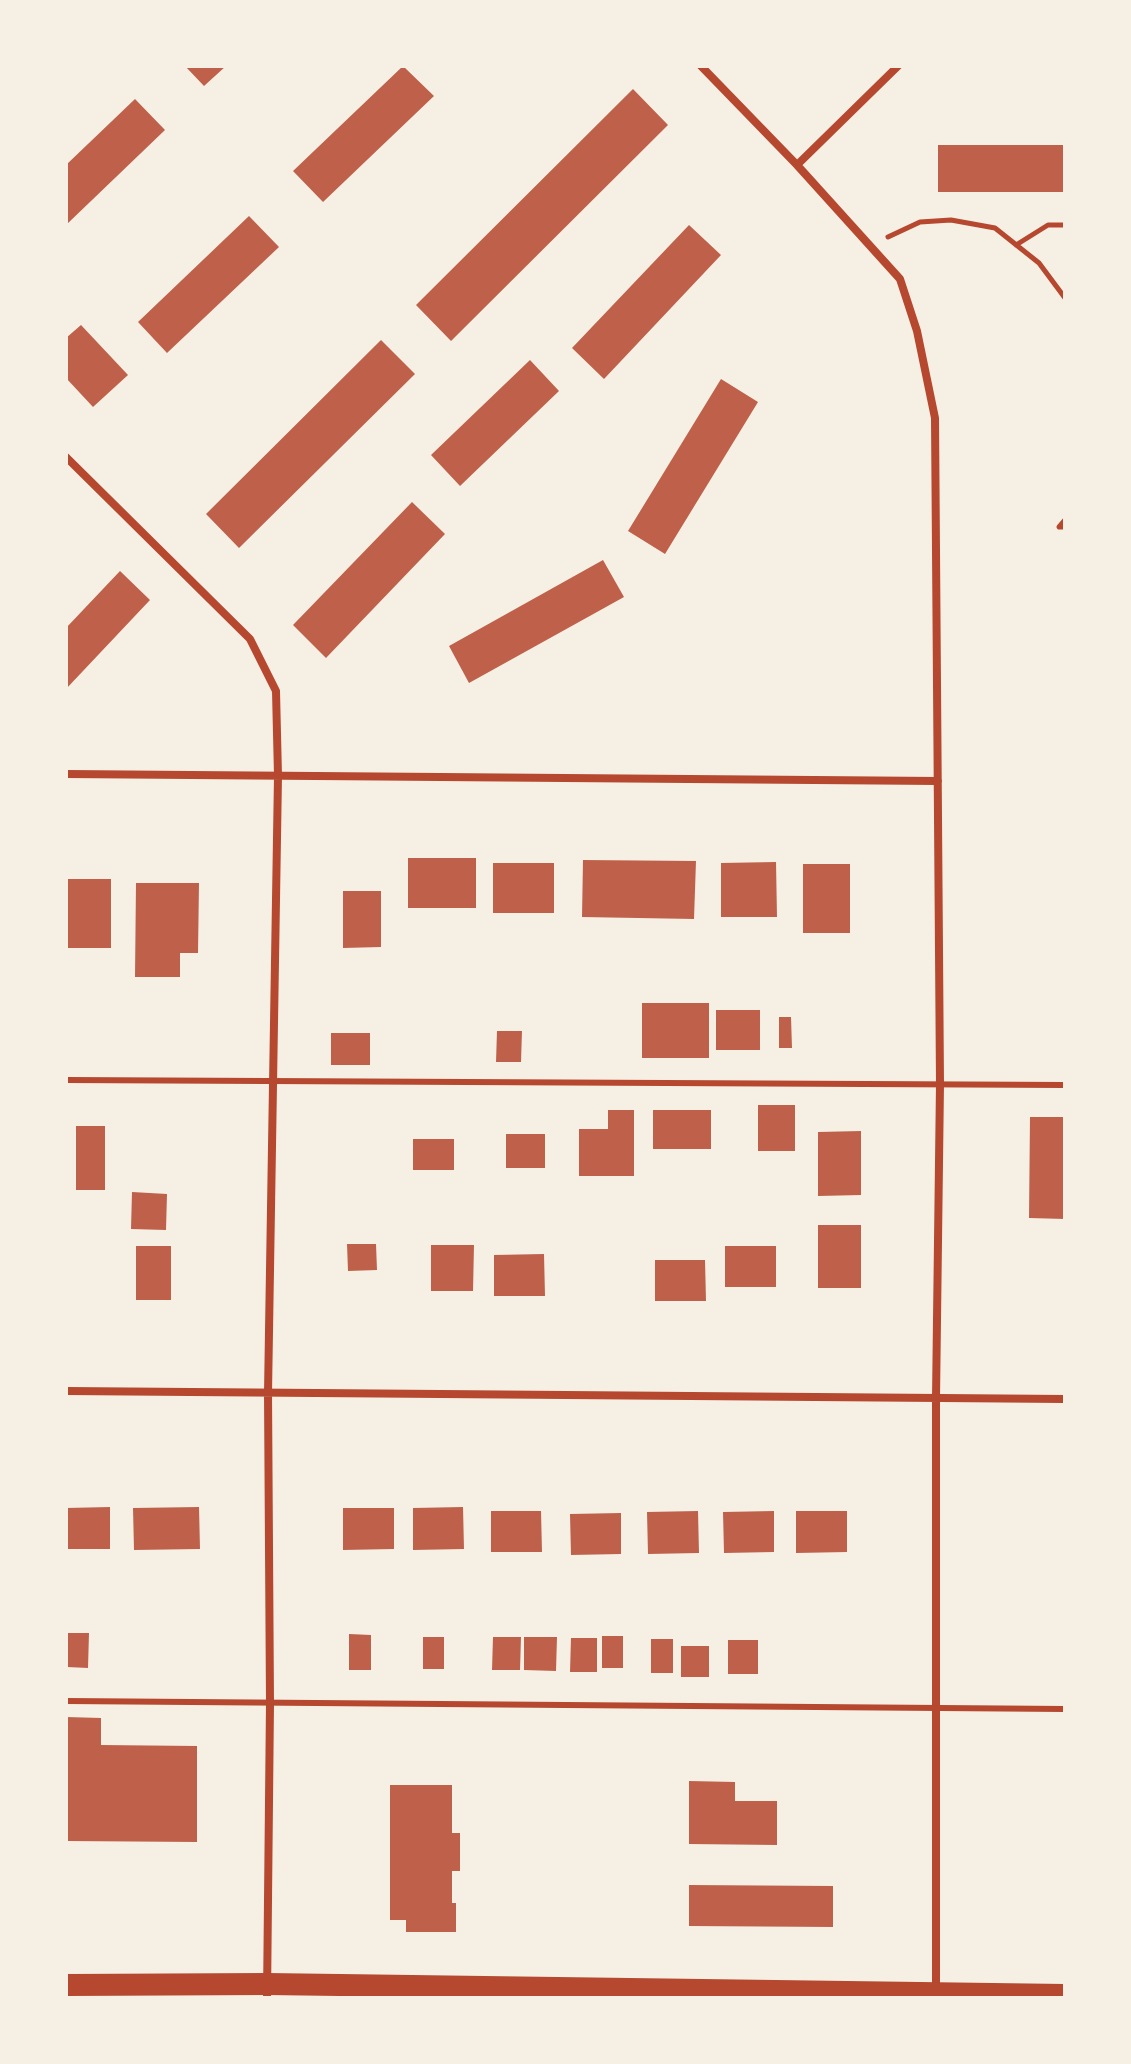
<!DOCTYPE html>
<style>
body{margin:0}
#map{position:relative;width:1131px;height:2064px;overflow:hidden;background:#f6efe4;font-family:Commissioner,sans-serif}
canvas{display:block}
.frame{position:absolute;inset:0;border:68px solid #f6efe4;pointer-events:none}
</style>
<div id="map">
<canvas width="1131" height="2064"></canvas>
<div class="frame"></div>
</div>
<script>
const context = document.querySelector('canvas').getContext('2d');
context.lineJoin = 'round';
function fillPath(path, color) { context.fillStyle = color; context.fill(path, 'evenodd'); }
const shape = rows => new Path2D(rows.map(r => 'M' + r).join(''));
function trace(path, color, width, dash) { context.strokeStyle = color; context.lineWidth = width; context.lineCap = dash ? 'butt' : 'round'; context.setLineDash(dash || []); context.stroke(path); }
fillPath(shape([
 [185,66,226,66,204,86],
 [403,66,434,96,323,202,293,171],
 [633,89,668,125,451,341,416,305],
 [135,99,165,130,66,225,66,165],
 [938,145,1065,145,1065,192,938,192],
 [249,216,279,247,167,353,138,322],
 [689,225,721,255,604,379,572,348],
 [81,325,128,375,93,407,66,378,66,338],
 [381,340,415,374,239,548,206,514],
 [530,360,559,391,460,486,431,455],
 [721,379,758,402,665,554,628,531],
 [412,502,445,534,326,658,293,625],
 [603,560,624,597,469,683,449,646],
 [120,571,150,600,66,689,66,628],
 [408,858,476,858,476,908,408,908],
 [583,860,696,861,694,919,582,917],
 [776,862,777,917,721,917,721,863],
 [493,863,554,863,554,913,493,913],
 [803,864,850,864,850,933,803,933],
 [68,879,111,879,111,948,68,948],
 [136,883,199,883,198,953,180,953,180,977,135,977],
 [343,891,381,891,381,947,343,948],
 [642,1003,709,1003,709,1058,642,1058],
 [716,1010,760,1010,760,1050,716,1050],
 [779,1017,791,1017,792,1048,779,1048],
 [497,1031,522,1031,521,1062,496,1062],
 [331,1033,370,1033,370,1065,331,1065],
 [758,1105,795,1105,795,1151,758,1151],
 [608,1110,634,1110,634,1176,579,1176,579,1129,608,1129],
 [653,1110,711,1110,711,1149,653,1149],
 [1030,1117,1065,1117,1065,1219,1029,1218],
 [76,1126,105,1126,105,1190,76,1190],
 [861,1131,861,1195,818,1196,818,1132],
 [506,1134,545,1134,545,1168,506,1168],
 [413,1139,454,1139,454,1170,413,1170],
 [132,1192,167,1194,166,1230,131,1229],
 [818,1225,861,1225,861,1288,818,1288],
 [347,1244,376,1244,377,1270,348,1271],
 [431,1245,474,1245,473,1291,431,1291],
 [136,1246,171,1246,171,1300,136,1300],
 [725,1246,776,1246,776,1287,725,1287],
 [544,1254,545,1296,494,1296,494,1255],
 [655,1260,705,1260,706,1301,655,1301],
 [110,1507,110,1549,66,1549,66,1508],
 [199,1507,200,1549,134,1550,133,1508],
 [463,1507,464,1549,413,1550,413,1508],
 [343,1508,394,1508,394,1549,343,1550],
 [491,1511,541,1511,542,1552,491,1552],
 [698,1511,699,1553,648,1554,647,1512],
 [774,1511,774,1552,724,1553,723,1512],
 [796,1511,847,1511,847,1552,796,1553],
 [621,1513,621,1554,571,1555,570,1514],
 [67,1633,89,1633,88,1668,67,1667],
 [349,1634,371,1635,371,1670,349,1670],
 [602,1636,623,1636,623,1668,602,1668],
 [423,1637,444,1637,444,1669,423,1669],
 [493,1637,521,1637,520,1670,492,1670],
 [524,1637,557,1637,556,1671,524,1670],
 [571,1638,597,1638,597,1672,570,1672],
 [651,1639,673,1639,673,1673,651,1673],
 [728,1640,758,1640,758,1674,728,1674],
 [681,1646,709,1646,709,1677,681,1677],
 [66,1717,101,1718,101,1745,197,1746,197,1842,66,1841],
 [689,1781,735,1782,735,1801,777,1801,777,1845,689,1844],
 [390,1785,452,1785,452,1833,460,1833,460,1871,452,1871,452,1903,456,1903,456,1932,406,1932,406,1920,390,1920],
 [689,1885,833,1886,833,1927,689,1926]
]), '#bf614a');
trace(shape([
 [888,237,920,222,951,220,995,228,1039,263,1065,298],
 [1016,245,1048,225,1065,225],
 [1065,520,1059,527,1065,527]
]), '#b5482f', 5);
trace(shape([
 [66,1080,1065,1085],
 [66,1701,1065,1709]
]), '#b5482f', 6);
trace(shape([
 [701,66,797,165,900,279,917,331,935,418,940,1084,936,1398,936,1990],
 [797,165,898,66],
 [66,457,250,639,276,691,278,776,268,1393,270,1703,267,1998],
 [66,774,938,781],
 [66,1391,1065,1399]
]), '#b5482f', 8);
trace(shape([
 [66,1985,267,1984,1065,1995]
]), '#b5482f', 22);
</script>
